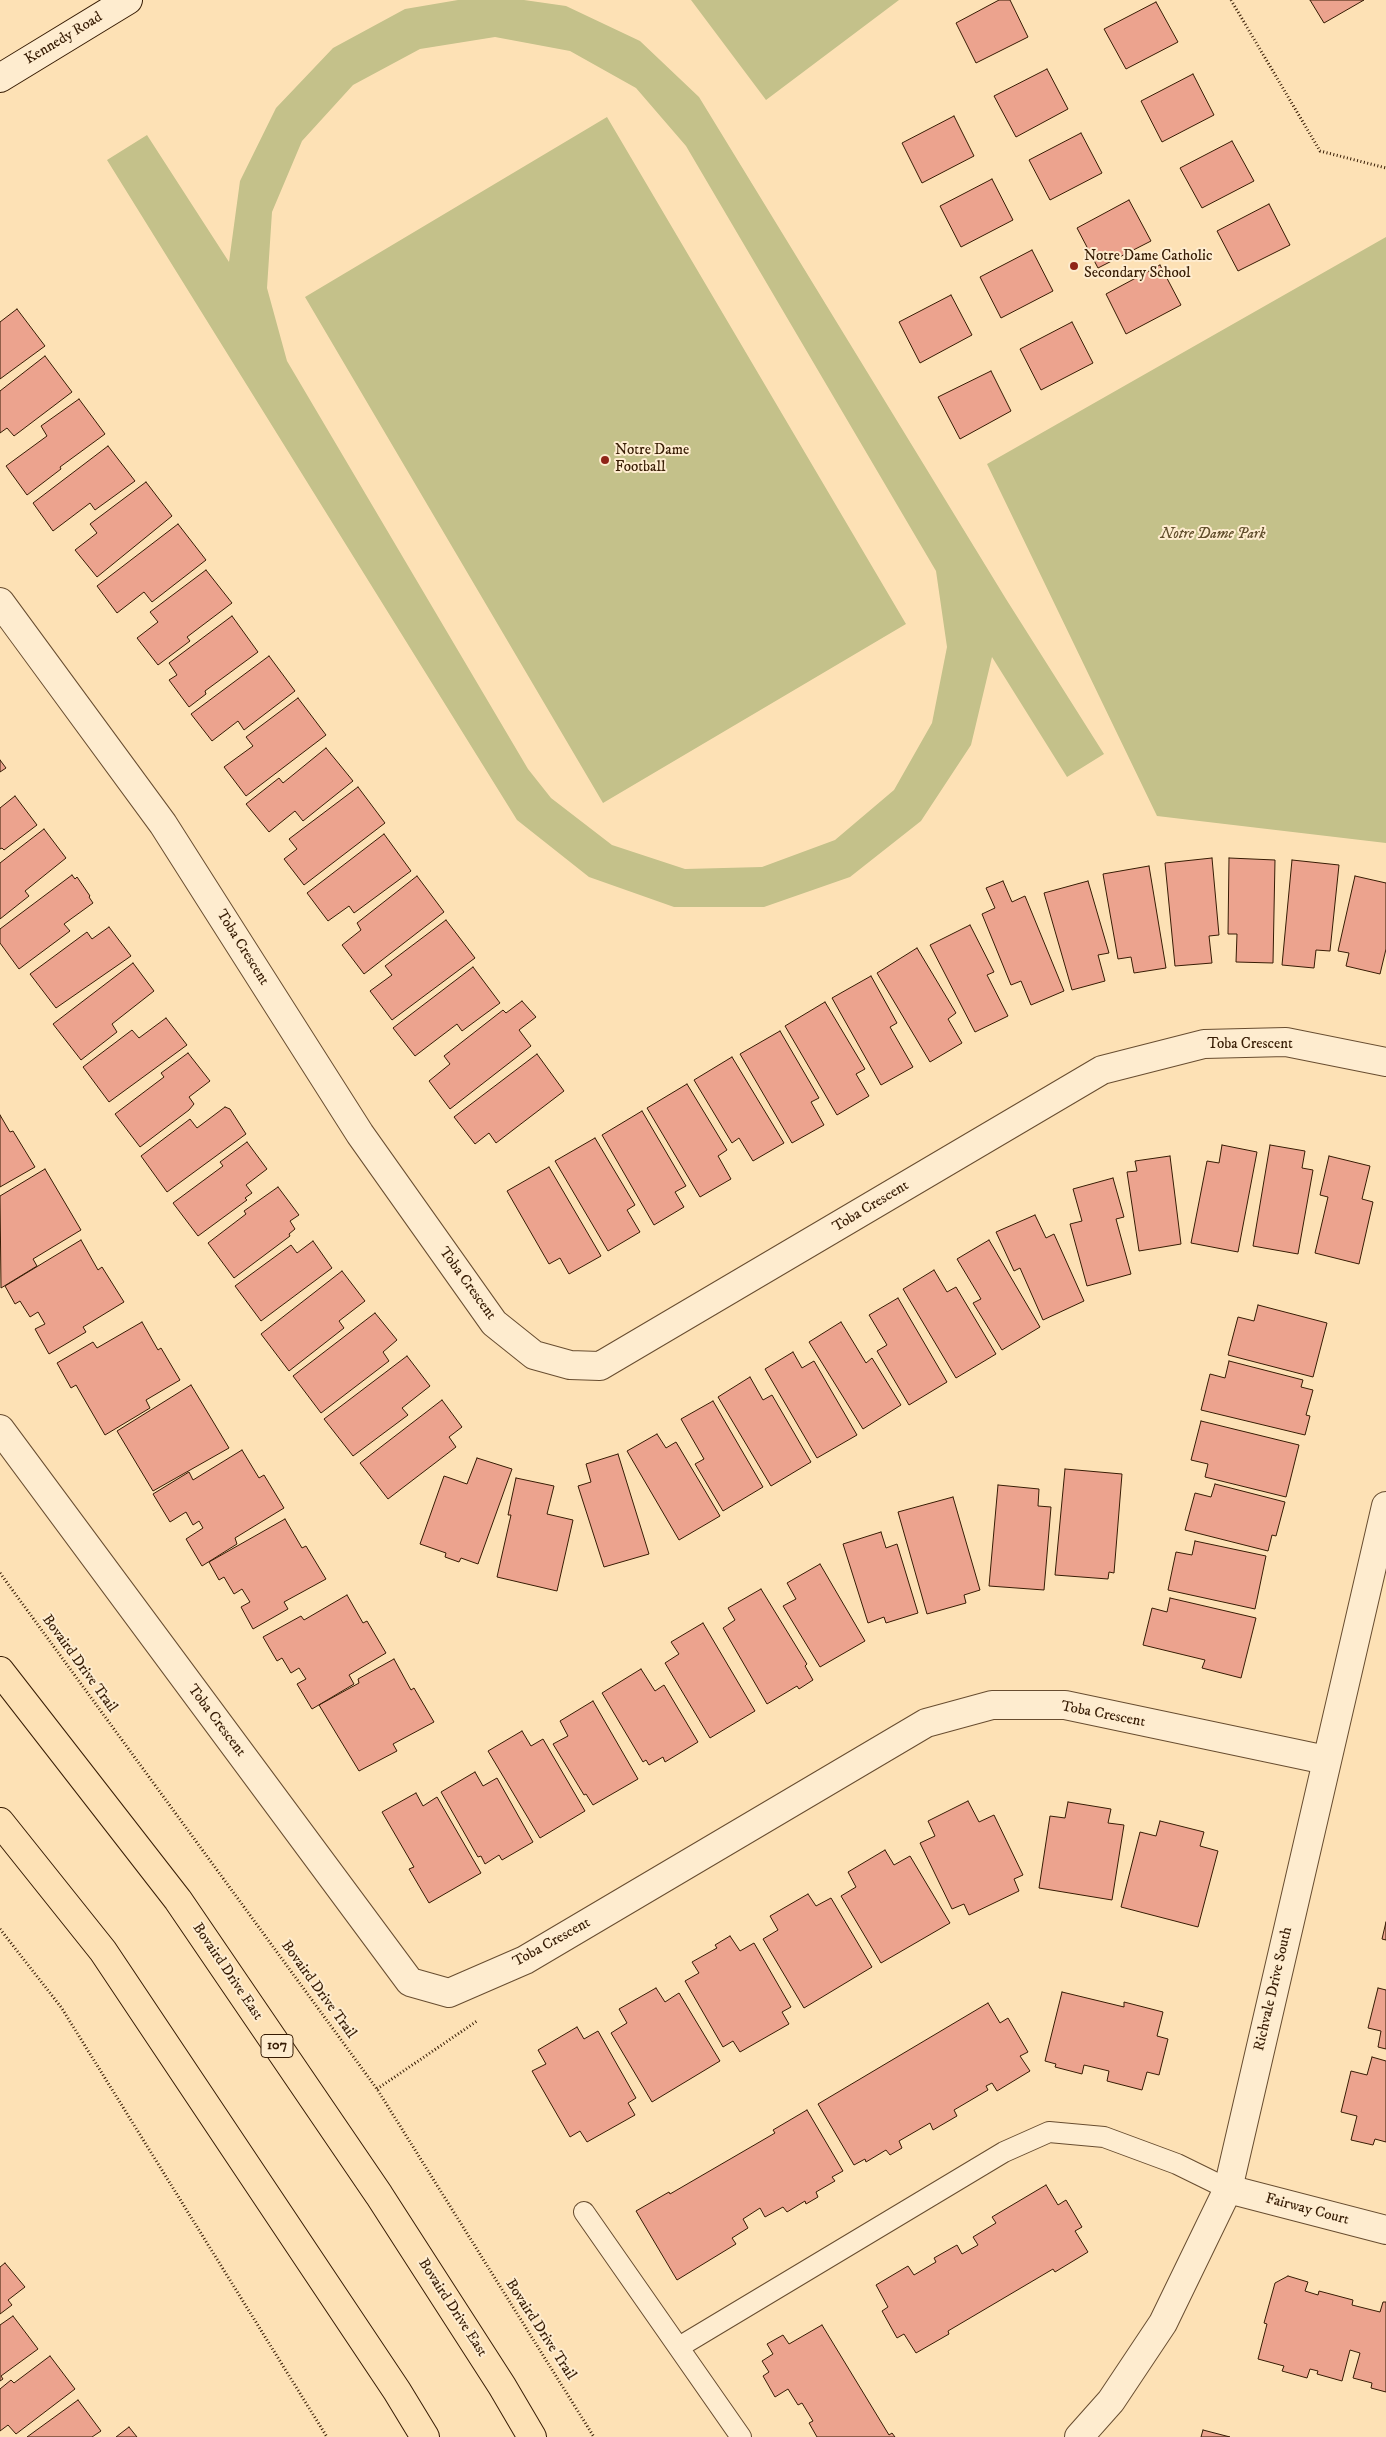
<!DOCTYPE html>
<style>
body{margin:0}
canvas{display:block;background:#fde1b5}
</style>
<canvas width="1386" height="2437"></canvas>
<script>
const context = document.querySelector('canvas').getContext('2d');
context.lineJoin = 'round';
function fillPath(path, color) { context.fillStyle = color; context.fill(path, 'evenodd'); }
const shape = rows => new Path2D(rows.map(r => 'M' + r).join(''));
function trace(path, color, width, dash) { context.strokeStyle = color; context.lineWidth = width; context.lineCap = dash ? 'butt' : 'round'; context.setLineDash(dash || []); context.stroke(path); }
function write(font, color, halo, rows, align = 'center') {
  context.font = font + ' "IM FELL DW Pica",serif'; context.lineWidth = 4; context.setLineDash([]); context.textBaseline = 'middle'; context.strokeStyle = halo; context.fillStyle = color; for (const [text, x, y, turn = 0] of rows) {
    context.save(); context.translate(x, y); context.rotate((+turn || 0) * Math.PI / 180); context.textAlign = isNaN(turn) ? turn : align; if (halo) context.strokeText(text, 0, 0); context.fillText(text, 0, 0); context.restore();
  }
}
fillPath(shape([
 [458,0,524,0,566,6,640,41,699,97,1006,599,1104,754,1067,777,992,657,971,745,921,821,850,877,764,907,674,907,589,877,517,820,107,160,147,135,229,262,240,181,276,108,333,48,405,9],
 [495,37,570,51,636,88,686,146,936,571,947,647,932,723,894,790,835,840,762,867,685,869,612,845,551,798,528,769,287,361,267,288,272,212,302,141,353,85,420,49],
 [691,0,899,0,766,100],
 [607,117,906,624,603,803,305,297],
 [1386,237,1386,843,1157,816,987,464]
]), '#c4c18a');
const building = shape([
 [999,0,1010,0,1028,37,976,63,956,23,999,0],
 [1310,0,1364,0,1324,23,1310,0],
 [1156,2,1178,42,1126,69,1104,29,1156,2],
 [1047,69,1068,109,1016,137,994,96,1047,69],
 [1193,74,1214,115,1162,142,1141,101,1193,74],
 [954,116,974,156,922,183,902,143,954,116],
 [1081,133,1102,173,1050,200,1029,160,1081,133],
 [1232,141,1254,181,1202,208,1180,168,1232,141],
 [992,179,1013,220,961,247,940,206,992,179],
 [1129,200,1151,241,1098,268,1077,228,1129,200],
 [1269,204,1290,245,1238,271,1217,231,1269,204],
 [1032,250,1053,291,1001,318,980,277,1032,250],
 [1160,265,1181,305,1126,334,1106,294,1160,265],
 [951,295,972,335,920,363,899,322,951,295],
 [17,309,45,346,0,379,0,322,17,309],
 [1072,322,1093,363,1041,390,1020,349,1072,322],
 [45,356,72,392,14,436,7,428,0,433,0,391,45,356],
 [991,371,1011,411,960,439,938,397,991,371],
 [79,399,105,434,60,467,61,469,27,495,6,466,47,436,41,426,79,399],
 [108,446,135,481,95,510,90,503,53,531,33,503,108,446],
 [146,482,172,516,97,577,75,550,97,533,90,524,146,482],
 [178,524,206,560,152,602,144,592,117,613,97,586,178,524],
 [206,570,232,603,187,637,190,641,158,665,137,638,158,622,150,612,206,570],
 [232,616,258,652,205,691,206,694,189,707,169,680,177,675,169,663,232,616],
 [269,656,295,691,244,730,238,721,212,741,191,714,269,656],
 [298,698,326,735,246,796,224,767,253,746,246,737,298,698],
 [326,748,353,781,303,821,295,811,269,832,246,804,279,778,283,783,326,748],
 [0,760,6,768,0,772,0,760],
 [358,787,385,823,304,885,284,859,297,849,289,839,358,787],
 [15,796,37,825,4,850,2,848,0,849,0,808,15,796],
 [44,829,66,858,25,891,29,896,0,919,0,863,44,829],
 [384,834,411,871,354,913,349,906,328,921,307,893,384,834],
 [1212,858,1219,935,1209,936,1212,963,1175,966,1165,863,1212,858],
 [1229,858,1275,860,1273,963,1236,962,1237,934,1228,934,1229,858],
 [1292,860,1339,865,1330,951,1316,950,1314,968,1282,965,1292,860],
 [1149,866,1166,968,1134,973,1131,957,1118,959,1103,874,1149,866],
 [72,875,75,879,77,877,90,896,89,897,93,903,64,924,70,931,19,969,0,943,0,929,72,875],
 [417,876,444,912,364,974,342,945,361,930,357,923,417,876],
 [1355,876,1386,883,1386,949,1380,974,1346,966,1349,953,1338,951,1355,876],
 [1003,881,1012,902,1025,896,1064,991,1031,1005,1021,981,1011,985,982,914,995,908,986,888,1003,881],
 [1088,881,1109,953,1098,955,1105,981,1072,990,1044,893,1088,881],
 [446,920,475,958,392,1020,370,991,392,975,385,966,446,920],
 [970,925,994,972,987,975,1008,1016,975,1032,930,945,970,925],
 [109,927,131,956,56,1008,30,974,87,932,92,939,109,927],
 [917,948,956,1013,948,1019,962,1043,930,1062,877,973,917,948],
 [133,963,154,991,112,1024,117,1032,81,1060,53,1024,133,963],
 [473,967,500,1003,462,1031,457,1024,415,1056,393,1028,473,967],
 [871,976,897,1023,890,1027,913,1067,881,1085,832,998,871,976],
 [522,1001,536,1017,519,1030,531,1046,450,1109,429,1081,450,1064,444,1056,503,1010,506,1013,522,1001],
 [825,1002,865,1069,856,1074,869,1096,837,1115,785,1026,825,1002],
 [166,1018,187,1045,109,1102,83,1067,132,1030,139,1038,166,1018],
 [780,1031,819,1098,811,1102,824,1125,792,1143,740,1054,780,1031],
 [188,1053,210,1081,189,1097,194,1104,189,1110,140,1147,115,1114,164,1077,161,1073,188,1053],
 [537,1054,564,1091,496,1143,489,1133,475,1144,454,1117,537,1054],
 [732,1057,784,1143,753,1161,739,1138,732,1143,694,1080,732,1057],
 [687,1084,727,1150,718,1156,731,1179,700,1197,647,1108,687,1084],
 [225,1107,230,1109,246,1134,167,1192,141,1156,190,1119,197,1128,225,1107],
 [642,1111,686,1186,675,1192,684,1207,654,1225,602,1135,642,1111],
 [0,1115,10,1132,13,1131,35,1167,0,1187,0,1115],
 [595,1138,635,1205,627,1210,640,1232,608,1251,555,1161,595,1138],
 [247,1142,267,1169,246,1185,252,1193,245,1198,247,1200,198,1236,173,1203,223,1166,220,1162,247,1142],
 [1222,1145,1257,1152,1238,1252,1191,1243,1207,1161,1219,1163,1222,1145],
 [1270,1145,1305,1151,1302,1168,1313,1170,1298,1254,1253,1246,1270,1145],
 [1170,1156,1181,1244,1139,1251,1127,1172,1137,1171,1135,1161,1170,1156],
 [1329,1156,1370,1166,1362,1199,1373,1202,1359,1264,1315,1253,1328,1197,1320,1195,1329,1156],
 [549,1167,601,1256,569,1274,560,1258,549,1264,507,1191,549,1167],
 [45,1169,81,1230,33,1259,37,1266,1,1288,0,1196,45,1169],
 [1113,1178,1124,1217,1116,1219,1131,1274,1087,1286,1070,1224,1082,1221,1073,1189,1113,1178],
 [278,1187,299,1215,290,1221,295,1229,289,1234,290,1236,234,1278,208,1243,246,1214,244,1211,278,1187],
 [1035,1215,1046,1238,1054,1234,1084,1301,1043,1320,1020,1268,1014,1271,996,1232,1035,1215],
 [81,1240,98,1270,102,1267,124,1302,83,1327,86,1332,49,1354,35,1329,45,1324,38,1312,30,1317,20,1301,15,1304,5,1286,81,1240],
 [989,1240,1040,1327,1002,1350,973,1303,981,1299,957,1259,989,1240],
 [313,1241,332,1268,261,1321,235,1286,291,1245,297,1253,313,1241],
 [934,1270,947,1292,956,1287,996,1354,956,1378,903,1289,934,1270],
 [342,1271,365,1301,339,1321,344,1328,289,1371,261,1334,342,1271],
 [898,1298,947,1382,909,1405,877,1351,887,1345,869,1315,898,1298],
 [1258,1305,1327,1323,1313,1377,1228,1355,1238,1317,1254,1321,1258,1305],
 [375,1313,397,1340,383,1352,389,1361,321,1413,293,1376,375,1313],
 [142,1322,158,1350,161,1348,180,1380,146,1400,150,1408,105,1435,76,1385,71,1388,57,1363,93,1342,97,1348,142,1322],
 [841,1322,866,1363,872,1358,901,1405,863,1429,809,1342,841,1322],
 [793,1352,802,1368,814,1361,857,1435,817,1458,765,1369,793,1352],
 [407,1356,430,1386,402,1408,408,1415,353,1456,324,1419,407,1356],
 [1229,1361,1303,1380,1301,1387,1313,1390,1306,1415,1310,1416,1305,1435,1201,1410,1210,1374,1225,1378,1229,1361],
 [750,1377,763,1400,772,1395,811,1462,771,1486,718,1397,750,1377],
 [191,1385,229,1448,153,1491,117,1431,191,1385],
 [442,1400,462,1427,449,1437,456,1447,388,1499,360,1463,442,1400],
 [713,1401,763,1487,723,1511,695,1464,704,1459,681,1419,713,1401],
 [1201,1421,1299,1445,1286,1497,1205,1477,1208,1464,1191,1460,1201,1421],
 [657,1434,666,1448,676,1442,720,1516,679,1540,627,1451,657,1434],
 [242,1450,259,1478,264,1475,284,1508,235,1538,237,1544,202,1566,186,1539,203,1528,199,1521,193,1525,186,1512,170,1522,153,1494,189,1472,193,1480,242,1450],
 [618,1454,649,1554,604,1567,578,1486,591,1482,586,1464,618,1454],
 [477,1458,512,1469,478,1564,461,1558,459,1562,445,1557,446,1553,420,1544,444,1476,467,1484,477,1458],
 [1065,1469,1122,1474,1114,1573,1109,1572,1108,1579,1055,1575,1065,1469],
 [516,1478,554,1486,547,1514,573,1520,557,1591,497,1577,511,1515,508,1515,516,1478],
 [1215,1484,1285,1502,1276,1536,1272,1535,1268,1551,1185,1530,1195,1493,1211,1497,1215,1484],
 [998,1485,1039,1489,1038,1506,1051,1507,1044,1590,989,1586,998,1485],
 [953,1497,980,1590,964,1595,966,1603,927,1614,898,1512,953,1497],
 [285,1519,302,1548,306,1546,326,1579,284,1602,288,1609,253,1629,241,1607,250,1602,242,1589,234,1594,224,1577,219,1580,209,1562,285,1519],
 [881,1532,886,1548,897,1544,918,1613,886,1623,884,1617,868,1623,843,1544,881,1532],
 [1195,1541,1266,1556,1255,1609,1168,1590,1176,1552,1192,1555,1195,1541],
 [820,1564,865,1641,820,1667,783,1606,796,1599,787,1583,820,1564],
 [761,1589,807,1664,805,1666,813,1680,799,1689,797,1686,767,1704,723,1628,735,1620,728,1608,761,1589],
 [347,1595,363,1623,367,1621,386,1653,349,1675,354,1684,312,1709,297,1684,306,1679,299,1668,291,1673,282,1658,277,1661,263,1637,301,1616,304,1620,347,1595],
 [1170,1598,1256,1618,1241,1678,1202,1668,1205,1660,1143,1645,1152,1608,1167,1612,1170,1598],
 [703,1623,755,1711,710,1738,665,1663,679,1654,671,1642,703,1623],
 [394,1659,411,1690,414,1688,434,1722,393,1744,397,1751,359,1771,319,1705,359,1683,358,1679,394,1659],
 [641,1669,655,1691,664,1685,698,1742,665,1762,663,1757,649,1765,646,1760,643,1762,602,1693,641,1669],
 [593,1701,638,1779,593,1805,586,1794,584,1795,553,1744,568,1736,560,1721,593,1701],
 [522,1731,531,1746,543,1739,585,1811,540,1838,488,1751,522,1731],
 [475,1772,483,1786,497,1778,533,1842,502,1860,499,1855,485,1864,481,1856,478,1857,441,1792,475,1772],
 [416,1793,423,1806,437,1797,481,1873,429,1903,409,1869,414,1867,382,1812,416,1793],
 [968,1801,979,1822,994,1815,1023,1875,1014,1879,1019,1891,969,1915,964,1904,952,1909,920,1843,935,1836,928,1821,968,1801],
 [1068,1802,1111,1809,1108,1823,1124,1825,1112,1900,1039,1888,1050,1816,1065,1818,1068,1802],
 [1160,1821,1204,1832,1200,1846,1218,1851,1198,1927,1121,1907,1140,1832,1156,1836,1160,1821],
 [885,1850,894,1865,910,1856,950,1923,881,1963,841,1896,856,1887,848,1872,885,1850],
 [808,1894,816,1906,831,1898,872,1967,804,2008,763,1939,778,1930,770,1916,808,1894],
 [1386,1922,1386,1940,1382,1939,1386,1922],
 [730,1936,740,1951,754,1943,791,2007,782,2012,789,2024,740,2052,733,2041,723,2047,685,1981,699,1973,692,1962,717,1948,715,1945,730,1936],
 [656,1988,665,2002,679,1993,720,2061,652,2102,611,2033,627,2023,619,2009,656,1988],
 [1378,1988,1386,1990,1386,2049,1378,2047,1381,2031,1368,2028,1378,1988],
 [1062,1992,1124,2007,1124,2002,1163,2012,1157,2036,1168,2039,1159,2075,1147,2072,1142,2090,1107,2081,1109,2071,1084,2065,1082,2074,1055,2067,1056,2064,1045,2061,1062,1992],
 [988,2003,1000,2023,1008,2018,1028,2052,1020,2056,1030,2071,997,2091,992,2083,986,2086,988,2090,954,2110,957,2116,933,2130,930,2123,899,2141,902,2148,890,2155,886,2150,866,2162,865,2159,854,2165,818,2104,988,2003],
 [577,2027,584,2039,598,2031,636,2098,628,2103,635,2115,587,2142,580,2131,570,2137,532,2071,546,2064,538,2050,577,2027],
 [1372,2057,1386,2061,1386,2142,1375,2139,1373,2145,1351,2140,1357,2116,1341,2112,1351,2071,1367,2075,1372,2057],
 [807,2110,843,2171,832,2177,835,2181,816,2192,818,2197,806,2204,805,2201,787,2212,783,2207,765,2217,760,2208,743,2219,748,2228,732,2238,736,2244,677,2280,636,2211,669,2192,670,2194,775,2133,773,2130,807,2110],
 [1046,2185,1058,2205,1066,2200,1082,2227,1075,2231,1088,2252,1055,2272,1053,2269,948,2331,949,2334,916,2353,904,2334,897,2338,882,2311,888,2307,876,2285,908,2266,914,2275,936,2262,934,2258,957,2245,962,2254,978,2245,973,2237,996,2223,992,2217,1046,2185],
 [5,2263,25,2287,8,2300,12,2305,0,2314,0,2267,5,2263],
 [1288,2276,1308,2282,1305,2291,1318,2295,1319,2291,1353,2300,1352,2305,1380,2312,1383,2302,1386,2302,1386,2392,1371,2388,1372,2383,1353,2378,1360,2353,1350,2350,1342,2381,1317,2374,1318,2371,1310,2369,1307,2378,1282,2371,1284,2366,1258,2359,1267,2324,1264,2323,1275,2283,1288,2276],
 [13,2316,38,2349,1,2376,3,2379,0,2381,0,2325,13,2316],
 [822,2325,889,2435,892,2433,895,2437,817,2437,809,2423,813,2421,802,2403,798,2405,788,2389,775,2397,763,2376,769,2372,762,2361,773,2354,767,2344,783,2335,789,2344,822,2325],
 [50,2356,75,2389,16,2434,8,2425,0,2431,0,2389,11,2380,14,2383,50,2356],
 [78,2400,101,2431,92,2437,27,2437,78,2400],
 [129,2427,137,2437,116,2437,129,2427],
 [1203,2430,1230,2437,1201,2437,1203,2430]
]);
fillPath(building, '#eca38e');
trace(building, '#371c04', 1);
const service = shape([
 [584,2212,741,2437],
 [679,2347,1004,2152,1049,2132,1104,2137,1177,2164,1228,2189]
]);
const minor = shape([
 [0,602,163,824,360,1134,494,1323,534,1355,570,1365,600,1366,1102,1070,1204,1044,1286,1042,1386,1062],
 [0,1429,410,1982,449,1993,525,1960,926,1723,992,1705,1065,1705,1326,1760],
 [1228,2189,1386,2230]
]);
const tertiary = shape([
 [1079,2437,1111,2401,1163,2323,1228,2189,1386,1506]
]);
const secondary = shape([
 [0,78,128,0]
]);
const primary = shape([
 [0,1671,178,1900,379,2195,502,2386,532,2437],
 [0,1822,103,1951,397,2391,425,2437]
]);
trace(service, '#684d30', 22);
trace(minor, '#684d30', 30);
trace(tertiary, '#684d30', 30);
trace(secondary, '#371c04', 30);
trace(primary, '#371c04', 30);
trace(shape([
 [1231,0,1320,151,1386,168],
 [0,1573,377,2089,594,2437],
 [0,1929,61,2007,327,2437],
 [377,2089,477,2021]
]), '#371c04', 3, [1, 2.5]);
trace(service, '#feeccf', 20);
trace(minor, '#feeccf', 28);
trace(tertiary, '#feeccf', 28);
trace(secondary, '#feeccf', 28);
trace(primary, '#fde1b5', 28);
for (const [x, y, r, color] of [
 [1074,266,5,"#8f2418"],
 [605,460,5,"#8f2418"]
]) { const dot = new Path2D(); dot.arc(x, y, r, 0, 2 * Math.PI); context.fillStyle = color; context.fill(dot); trace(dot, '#feeccf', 2); }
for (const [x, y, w] of [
 [277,2046,32]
]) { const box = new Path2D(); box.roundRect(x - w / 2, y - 11.5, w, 23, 4); context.fillStyle = '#feeccf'; context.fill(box); trace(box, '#371c04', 1); }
write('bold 14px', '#371c04', null, [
 ["107",277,2046]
]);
write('15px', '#371c04', '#feeccf', [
 ["Kennedy Road",64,39,-31],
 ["Toba Crescent",242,948,58],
 ["Toba Crescent",1250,1045],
 ["Toba Crescent",871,1207,-31],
 ["Toba Crescent",467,1284,54],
 ["Bovaird Drive Trail",79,1664,54],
 ["Toba Crescent",1103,1715,11],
 ["Toba Crescent",216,1721,53],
 ["Toba Crescent",552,1943,-29],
 ["Bovaird Drive East",227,1972,56],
 ["Richvale Drive South",1274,1989,-77],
 ["Bovaird Drive Trail",318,1990,54],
 ["Fairway Court",1307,2210,15],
 ["Bovaird Drive East",452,2308,57],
 ["Bovaird Drive Trail",540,2330,57]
]);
write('15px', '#371c04', '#feeccf', [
 ["Notre Dame Catholic",1084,257],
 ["Secondary School",1084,274],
 ["Notre Dame",615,451],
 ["Football",615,468]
], 'left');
write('italic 15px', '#614e2c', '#feeccf', [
 ["Notre Dame Park",1213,535]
]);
</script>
